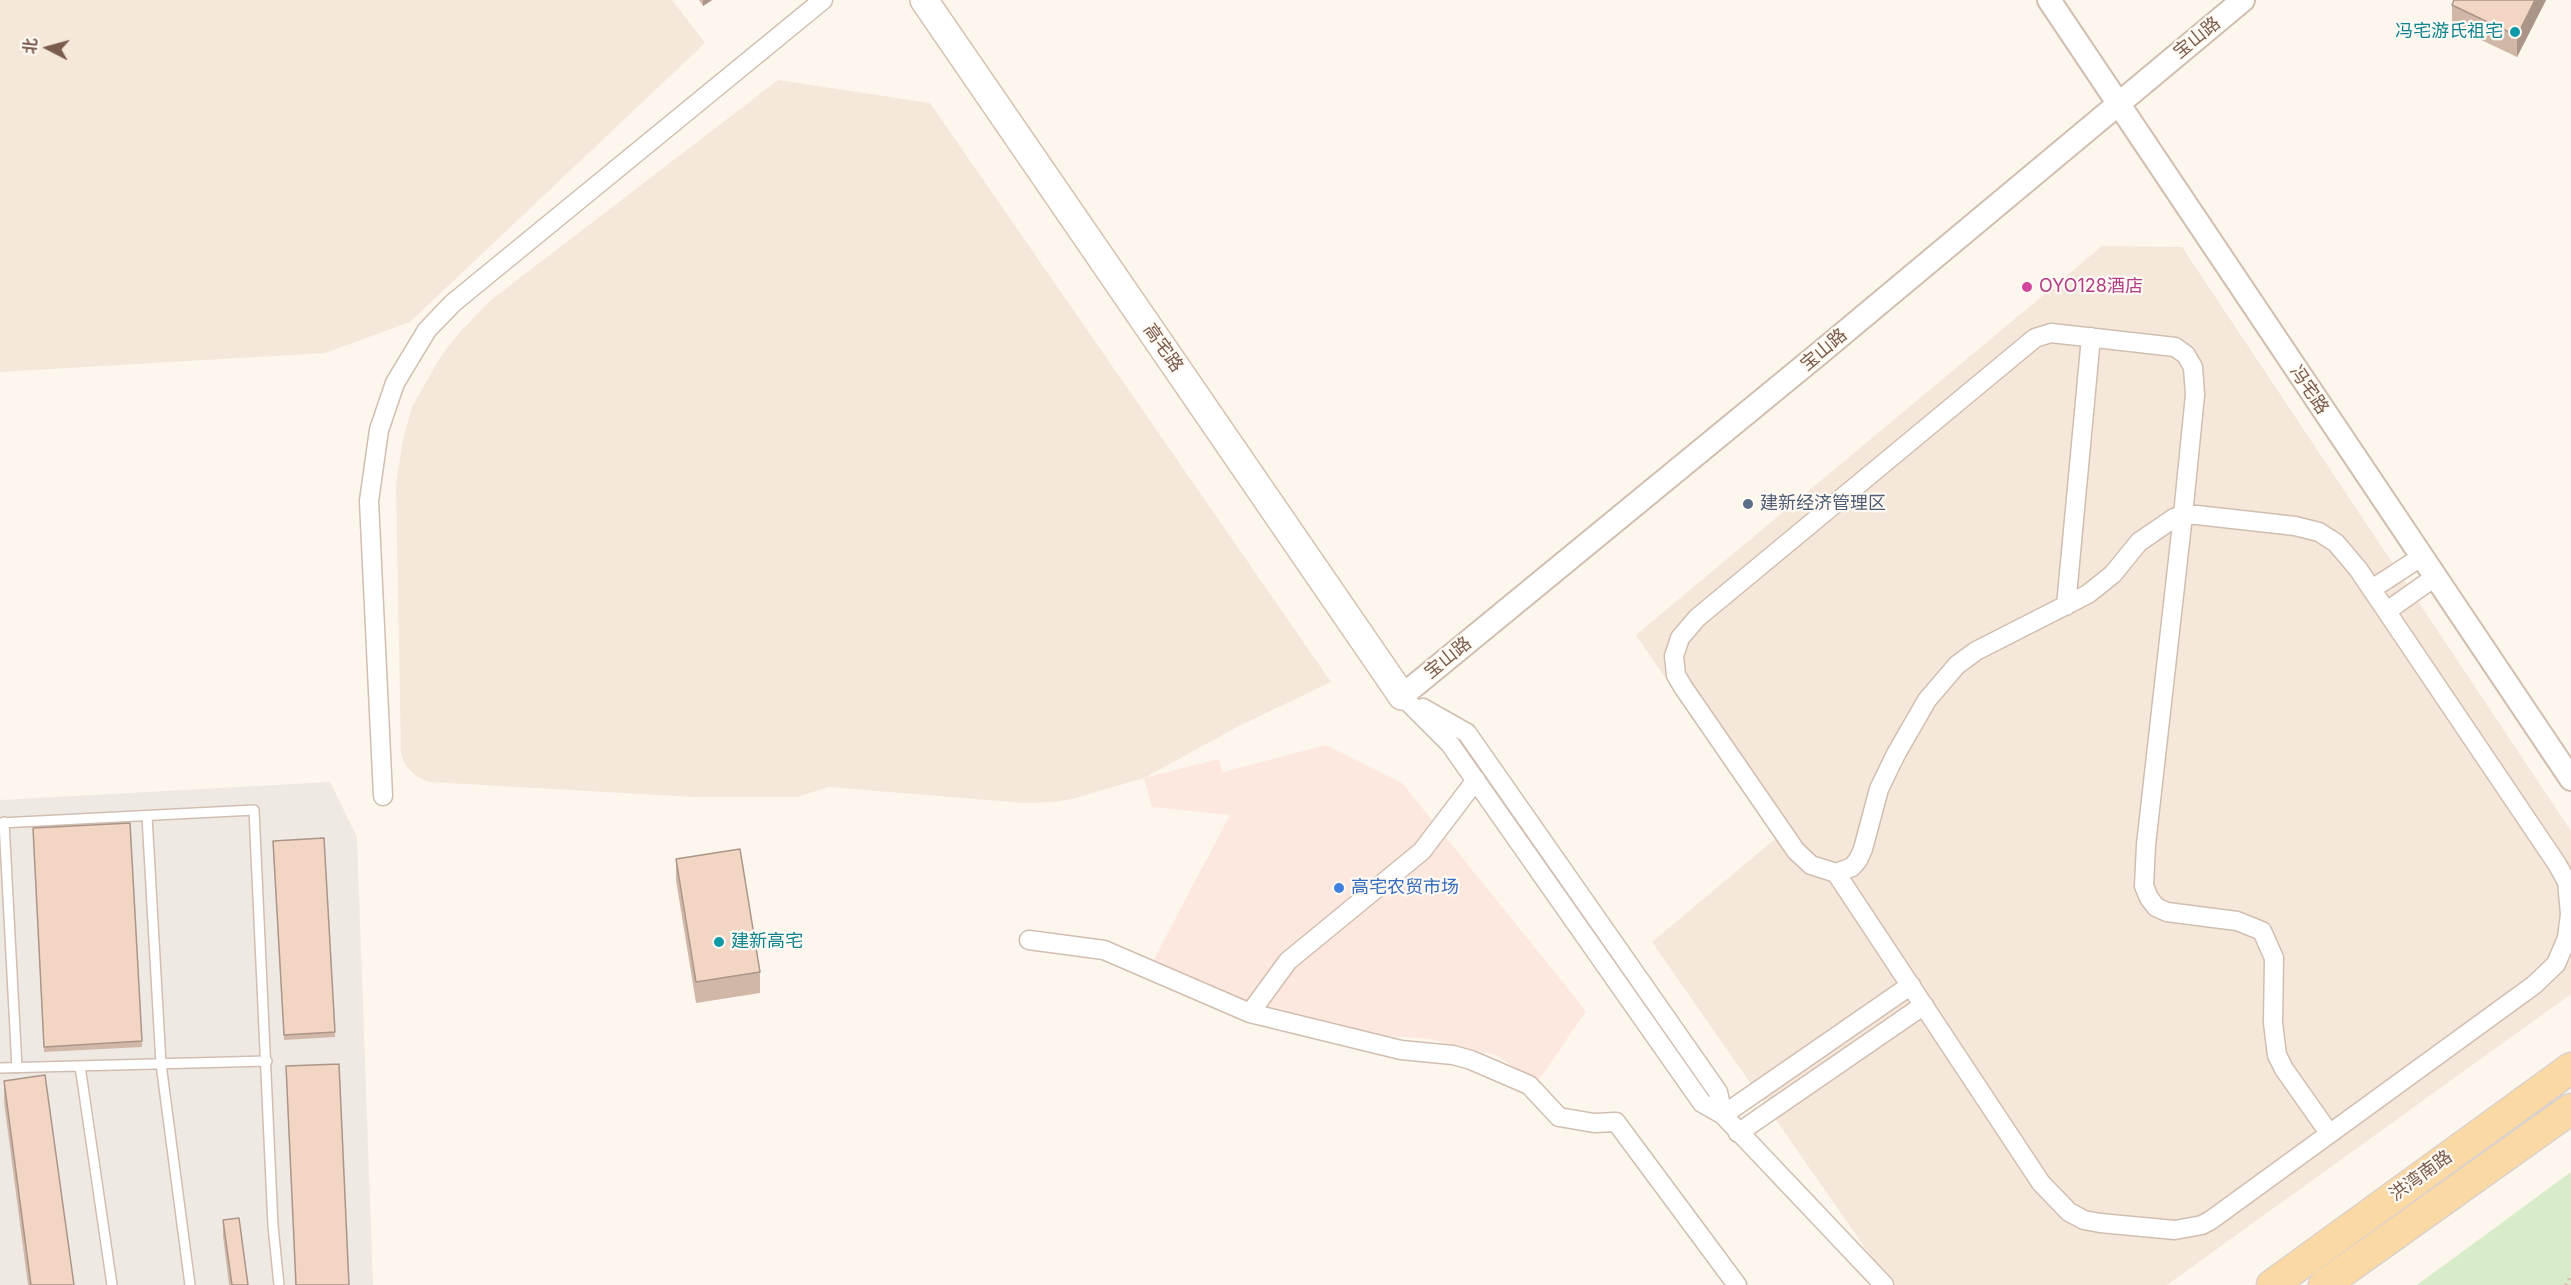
<!DOCTYPE html>
<meta charset="utf-8">
<style>
body{margin:0}
#map{position:relative;width:2571px;height:1285px;overflow:hidden;background:#fdf6ec;font-family:Inter,"Noto Sans SC",sans-serif}
canvas{display:block}
.north{position:absolute;left:18px;top:18px;width:60px;height:60px;-webkit-text-stroke:4px #fffaf3;paint-order:stroke;rotate:276deg;font-size:16px;font-weight:700;line-height:24px;text-align:center;color:#7a5c4d}
.north::after{content:'';display:block;margin:auto;width:21px;height:27px;background:#7a5c4d;clip-path:polygon(50% 0,100% 100%,50% 72%,0 100%)}
</style>
<div id="map">
<canvas width="2571" height="1285"></canvas>
<div class="north">北</div>
</div>
<script>
const context = document.querySelector('canvas').getContext('2d');
context.lineJoin = 'round';
function fillPath(path, color) { context.fillStyle = color; context.fill(path, 'evenodd'); }
const shape = rows => new Path2D(rows.map(r => 'M' + r).join(''));
function trace(path, color, width, dash) { context.strokeStyle = color; context.lineWidth = width; context.lineCap = dash ? 'butt' : 'round'; context.setLineDash(dash || []); context.stroke(path); }
function write(font, color, halo, rows, align = 'center') {
  context.font = font + ' Inter,"Noto Sans SC",sans-serif'; context.lineWidth = 4.5; context.setLineDash([]); context.textBaseline = 'middle'; context.strokeStyle = halo; context.fillStyle = color; for (const [text, x, y, turn = 0] of rows) {
    context.save(); context.translate(x, y); context.rotate((+turn || 0) * Math.PI / 180); context.textAlign = isNaN(turn) ? turn : align; if (halo) context.strokeText(text, 0, 0); context.fillText(text, 0, 0); context.restore();
  }
}
fillPath(shape([
 [0,0,672,0,705,43,410,322,325,353,0,372],
 [778,80,930,103,1331,682,1239,726,1144,778,1072,799,1053,802,1024,803,828,787,798,797,695,797,429,782,416,776,407,767,401,755,396,485,403,439,412,407,441,356,459,333,491,300],
 [2102,246,2182,247,2571,831,2571,994,2167,1285,1891,1285,1652,942,1775,839,1636,635]
]), '#f5e8da');
fillPath(shape([
 [1326,745,1402,783,1586,1011,1537,1083,1496,1055,1429,1039,1374,1035,1302,1023,1153,968,1153,961,1230,815,1152,807,1144,778,1219,759,1223,772]
]), '#fde8e0');
fillPath(shape([
 [330,782,357,837,373,1285,0,1285,0,800]
]), '#efe9e4');
fillPath(shape([
 [2571,1172,2571,1285,2417,1285]
]), '#d8ecc9');
const service = shape([
 [147,816,161,1064,190,1285],
 [4,822,17,1068],
 [0,823,254,810,273,1226,279,1285],
 [80,1066,112,1285],
 [0,1068,267,1061]
]);
const minor = shape([
 [2372,589,2421,557],
 [2066,606,2091,337],
 [2387,611,2435,577],
 [1402,696,1450,744,1702,1103,1723,1115,1884,1285],
 [1423,708,1467,733,1718,1092,1723,1115],
 [383,796,369,501,379,430,395,383,427,330,453,303,823,0],
 [1836,873,2041,1183,2069,1212,2084,1220,2100,1223,2175,1230,2202,1225,2211,1220,2534,985,2556,964,2567,938,2570,914,2567,882,2557,864,2358,569,2336,543,2319,532,2295,526,2197,515,2183,515,2174,518,2139,542,2113,574,2088,594,1976,651,1957,665,1927,700,1896,754,1879,789,1863,849,1858,860,1852,867,1836,873,1811,865,1796,851,1683,687,1676,675,1674,656,1680,638,1697,618,2035,338,2051,333,2175,347,2186,355,2193,367,2195,395,2183,515,2146,845,2144,886,2149,898,2156,907,2167,912,2237,921,2262,931,2274,958,2273,1023,2277,1055,2284,1069,2329,1133],
 [1029,940,1104,950,1250,1013,1401,1050,1453,1055,1471,1060,1529,1085,1559,1117,1594,1123,1616,1122,1737,1285],
 [1250,1013,1288,961,1422,851,1476,780],
 [1723,1115,1911,985],
 [1738,1133,1924,1005]
]);
const tertiary = shape([
 [2049,0,2571,779],
 [1402,696,1821,352,2243,0]
]);
const secondary = shape([
 [924,0,1402,696]
]);
const primary = shape([
 [2272,1285,2571,1068],
 [2324,1285,2571,1109]
]);
trace(service, '#d1beb0', 12);
trace(minor, '#d1beb0', 21);
trace(tertiary, '#d1beb0', 26);
trace(secondary, '#d6c0b0', 30);
trace(primary, '#dad1cd', 33);
trace(shape([
 [2566,1285,2571,1275]
]), '#d9b8a5', 4, [1.5, 4.5]);
trace(service, '#fff', 9);
trace(minor, '#fff', 18);
trace(tertiary, '#fff', 22);
trace(secondary, '#fff', 27);
trace(primary, '#fbd9a5', 30);
fillPath(shape([
 [699,0,712,0,703,6],
 [2546,0,2517,57,2452,26,2452,5],
 [130,823,142,1047,44,1052,33,828],
 [324,838,335,1037,284,1040,273,847],
 [676,859,760,972,760,993,696,1003,676,880],
 [4,1081,74,1285,28,1285,4,1102],
 [223,1220,248,1285,229,1285,223,1236]
]), '#d1b7a8');
fillPath(shape([
 [703,0,712,0,703,6],
 [2535,0,2546,0,2517,57,2517,36]
]), '#aa9588');
const building = shape([
 [2454,0,2535,0,2517,36,2452,5,2454,0],
 [130,823,142,1041,44,1047,33,828,130,823],
 [324,838,335,1032,284,1035,273,841,324,838],
 [740,849,760,972,696,982,676,859,740,849],
 [339,1064,349,1285,296,1285,286,1066,339,1064],
 [45,1075,74,1285,31,1285,4,1081,45,1075],
 [239,1218,248,1285,232,1285,223,1220,239,1218]
]);
fillPath(building, '#f3d5c3');
trace(building, '#aa9588', 1.5);
for (const [x, y, r, color] of [
 [2515,32,6,"#0f9aa8"],
 [2027,287,6,"#d1479c"],
 [1748,504,6,"#5c6f8a"],
 [1339,888,6,"#3f7fe0"],
 [719,942,6,"#0f9aa8"]
]) { const dot = new Path2D(); dot.arc(x, y, r, 0, 2 * Math.PI); context.fillStyle = color; context.fill(dot); trace(dot, '#fffaf3', 2); }
write('18px', '#0d838f', '#fffaf3', [
 ["冯宅游氏祖宅",2503,32],
 ["建新高宅",731,942,"left"]
], 'right');
write('18px', '#7a5c4d', '#fffaf3', [
 ["宝山路",2197,38,-39],
 ["高宅路",1163,348,55],
 ["宝山路",1824,350,-40],
 ["冯宅路",2309,390,56],
 ["宝山路",1448,658,-39],
 ["洪湾南路",2421,1176,-36]
]);
write('18px', '#b23c85', '#fffaf3', [
 ["OYO128酒店",2039,287]
], 'left');
write('18px', '#4e5e75', '#fffaf3', [
 ["建新经济管理区",1760,504]
], 'left');
write('18px', '#366cbe', '#fffaf3', [
 ["高宅农贸市场",1351,888]
], 'left');
</script>
